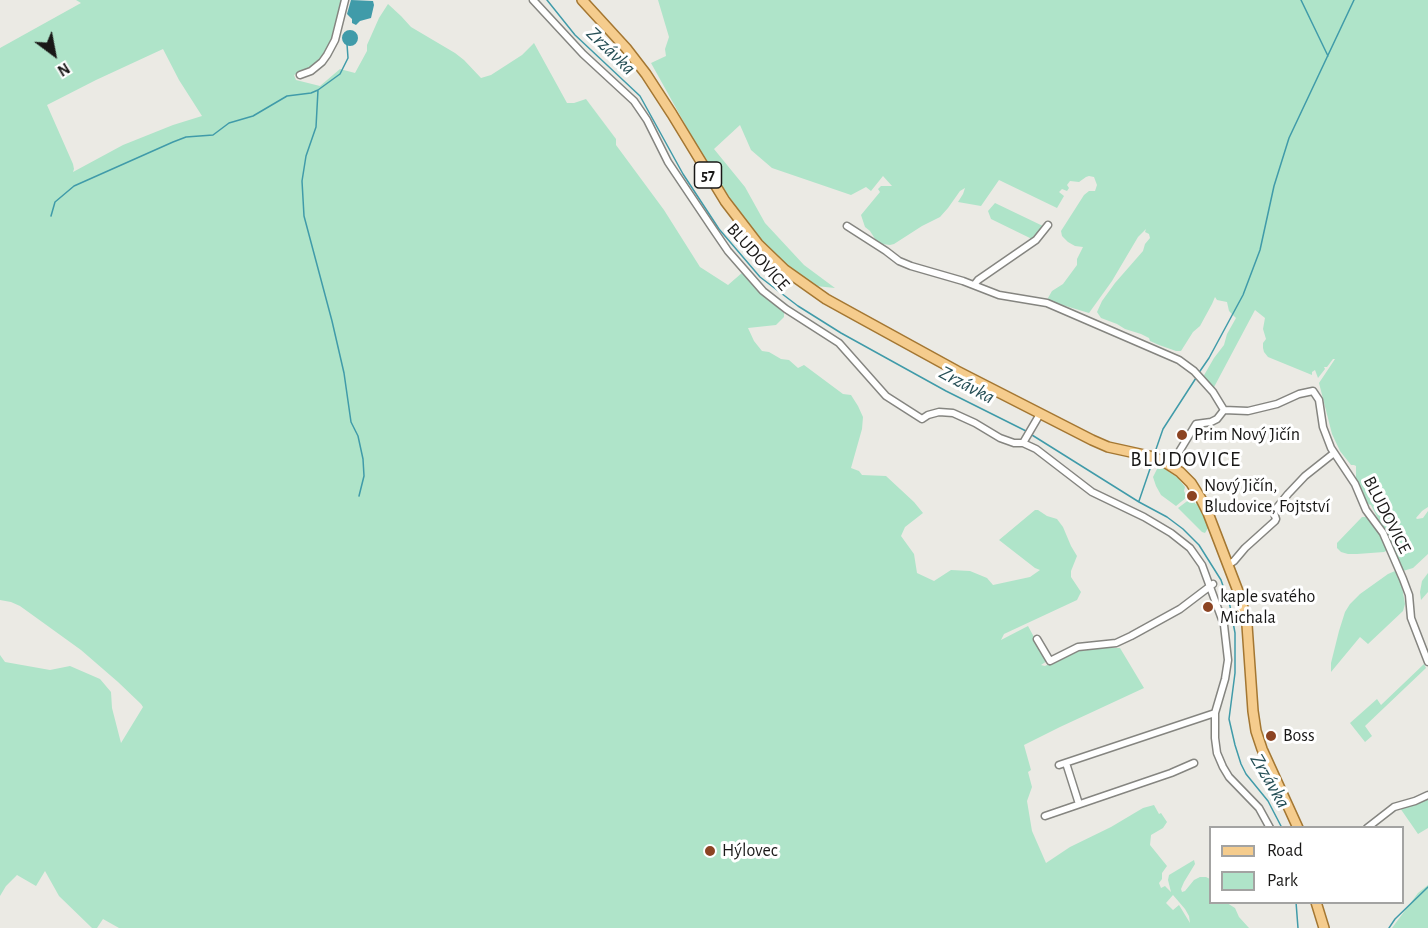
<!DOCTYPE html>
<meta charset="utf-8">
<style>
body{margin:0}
#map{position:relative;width:1428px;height:928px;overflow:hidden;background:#ebeae4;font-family:"Alegreya Sans",sans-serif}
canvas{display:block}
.legend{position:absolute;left:1209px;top:826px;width:195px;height:78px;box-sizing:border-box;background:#fff;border:2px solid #a3a3a2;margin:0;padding:8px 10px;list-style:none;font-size:18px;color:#191817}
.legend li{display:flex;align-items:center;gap:12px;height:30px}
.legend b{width:30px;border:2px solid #a3a3a2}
.north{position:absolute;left:24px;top:24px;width:60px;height:60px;-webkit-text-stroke:4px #fff;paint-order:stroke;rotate:148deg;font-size:16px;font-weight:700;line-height:24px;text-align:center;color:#191817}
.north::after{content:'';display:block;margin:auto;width:21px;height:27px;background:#191817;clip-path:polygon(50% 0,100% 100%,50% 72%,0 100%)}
</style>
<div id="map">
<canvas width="1428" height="928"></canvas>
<ul class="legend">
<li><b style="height:8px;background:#f5cc8d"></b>Road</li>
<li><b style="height:16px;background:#afe4c9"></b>Park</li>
</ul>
<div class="north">N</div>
</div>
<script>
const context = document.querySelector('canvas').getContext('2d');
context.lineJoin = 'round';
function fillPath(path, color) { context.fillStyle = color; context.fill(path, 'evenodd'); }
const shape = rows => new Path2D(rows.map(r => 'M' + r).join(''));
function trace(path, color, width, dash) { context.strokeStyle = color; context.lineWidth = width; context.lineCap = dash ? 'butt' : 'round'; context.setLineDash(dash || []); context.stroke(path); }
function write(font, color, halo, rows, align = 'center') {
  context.font = font + ' "Alegreya Sans",sans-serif'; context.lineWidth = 6; context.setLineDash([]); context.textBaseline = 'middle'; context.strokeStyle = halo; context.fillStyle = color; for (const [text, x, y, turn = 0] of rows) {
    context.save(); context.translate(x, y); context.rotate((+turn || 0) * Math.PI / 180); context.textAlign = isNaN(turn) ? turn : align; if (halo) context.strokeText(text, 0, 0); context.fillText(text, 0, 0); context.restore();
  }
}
fillPath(shape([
 [76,0,342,0,333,37,322,58,312,67,294,75,296,80,320,86,340,69,355,73,367,51,367,45,379,18,388,4,401,16,411,27,455,53,464,60,481,78,491,75,522,55,534,43,567,103,574,103,586,99,616,139,616,145,664,210,700,267,728,285,743,272,764,295,784,313,784,317,776,325,748,328,754,341,762,351,769,352,781,359,789,360,798,368,804,365,843,394,851,395,858,406,863,417,862,429,851,468,859,471,862,475,886,476,914,502,923,513,905,527,901,536,914,554,917,573,934,581,951,570,970,571,987,578,993,585,1030,577,1040,570,1035,568,999,540,1035,510,1038,510,1047,516,1057,519,1063,527,1071,546,1077,556,1071,571,1071,577,1081,592,1077,600,1004,634,1001,640,1028,626,1047,661,1041,665,1045,666,1074,652,1099,648,1120,648,1144,688,1060,727,1024,745,1031,770,1028,772,1032,787,1027,801,1032,831,1046,863,1070,847,1111,827,1143,808,1154,805,1159,814,1161,813,1167,822,1163,828,1151,835,1150,845,1167,866,1162,873,1162,879,1159,883,1161,888,1165,886,1171,892,1168,880,1169,875,1194,860,1195,864,1184,882,1181,889,1182,892,1185,891,1194,880,1200,877,1206,877,1210,879,1210,902,1227,903,1235,908,1239,917,1249,928,119,928,103,919,97,928,92,928,59,896,45,871,36,886,17,875,6,886,0,896,0,655,5,662,50,670,70,666,100,679,111,692,112,708,121,743,143,707,141,704,118,682,81,650,20,606,11,602,0,600,0,48,81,3],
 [163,49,179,80,202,116,173,125,123,145,73,172,74,169,73,164,47,105,96,80],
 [1173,895,1185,909,1189,916,1190,923,1179,905,1173,910,1166,903],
 [658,0,1428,0,1428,507,1422,511,1416,518,1417,519,1423,518,1428,511,1428,554,1413,568,1403,571,1392,549,1394,549,1394,547,1391,545,1371,505,1365,503,1356,480,1356,466,1354,465,1351,465,1340,451,1332,434,1319,383,1335,359,1333,359,1327,367,1324,367,1325,369,1318,378,1315,370,1312,372,1312,375,1268,357,1264,352,1263,348,1263,343,1266,339,1263,329,1265,318,1255,310,1213,389,1203,377,1214,358,1224,345,1227,334,1236,318,1229,311,1227,302,1217,300,1215,297,1212,304,1200,326,1193,332,1181,351,1176,351,1159,345,1150,341,1149,338,1141,334,1125,329,1117,324,1101,318,1097,312,1102,301,1115,283,1143,251,1145,244,1150,238,1149,234,1145,232,1146,229,1138,237,1112,281,1089,313,1049,301,1048,298,1052,291,1063,284,1077,265,1077,259,1083,247,1075,246,1068,242,1062,236,1061,231,1084,195,1089,191,1095,191,1097,185,1094,177,1089,176,1086,177,1079,182,1070,181,1067,185,1069,188,1067,191,1062,189,1059,192,1064,196,1057,208,999,180,981,206,958,202,963,194,965,188,960,191,948,208,940,217,922,226,894,244,890,245,882,244,877,242,870,231,865,227,861,215,880,192,878,189,881,186,892,186,883,176,871,191,866,187,851,195,772,168,751,150,740,125,714,149,745,187,765,223,804,265,835,288,816,286,789,268,761,241,711,171,651,63,666,56,665,49,669,37],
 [995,203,1045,227,1034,240,991,219,988,211],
 [1159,465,1178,478,1185,487,1184,491,1187,497,1176,506,1161,495,1156,486,1153,477],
 [1190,499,1195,502,1195,504,1197,503,1203,515,1208,528,1205,533,1202,532,1178,508],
 [1362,517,1368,517,1377,529,1388,550,1384,552,1357,554,1348,554,1341,552,1337,548,1337,543],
 [1395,571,1397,574,1402,586,1405,604,1403,611,1368,644,1360,637,1331,672,1331,663,1339,631,1345,612,1350,604,1360,594,1388,574],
 [1428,573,1428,592,1421,600,1420,592,1422,581],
 [1424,664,1426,668,1365,726,1372,736,1365,742,1350,723,1377,699,1381,705],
 [1428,799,1428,828,1418,834,1400,808],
 [1428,885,1428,928,1392,928,1418,893]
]), '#afe4c9');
fillPath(shape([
 [351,0,373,1,374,5,371,18,360,21,356,25,352,23,352,19,347,14],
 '342 38a8 8 0 1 1 16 0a8 8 0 1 1-16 0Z'
]), '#409ba9');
trace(shape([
 [547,0,575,35,640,96,683,174,719,229,760,277,798,306,841,333,946,391,1028,432],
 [1301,0,1328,56],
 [347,44,348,58,340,74,318,90,316,127,306,156,302,181,304,216,332,321,344,373,351,422,358,436,363,459,364,476,359,496],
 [51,216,55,202,74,186,173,142,186,137,213,135,229,123,253,116,287,96,311,93,318,90],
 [1198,374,1209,358,1243,295,1260,250,1274,186,1289,138,1354,0],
 [1032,435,1139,502,1167,517,1183,529,1199,545,1221,580,1230,606,1235,633,1235,673,1229,719,1235,745,1241,764,1246,774,1268,801,1282,828],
 [1154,455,1163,429,1196,378],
 [1139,501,1152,463],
 [1296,902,1298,928],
 [1389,928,1395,919,1428,887]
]), '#409ba9', 1.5);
const street = shape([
 [533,0,583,54,634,101,647,120,668,162,713,229,728,251,763,291,786,309,839,343,886,396,922,419,928,415,939,412,953,413,975,423,1000,438,1014,443,1023,443,1036,449,1092,492,1144,517,1171,533,1190,548,1202,565,1224,625,1228,660,1225,679,1215,713,1215,738,1217,753,1223,767,1229,777,1259,808,1270,828],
 [300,75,311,71,322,62,327,55,335,40,345,0],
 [847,226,886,251,899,261,911,266,963,281,999,295,1047,303,1179,360,1194,371,1213,392,1224,410],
 [974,285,978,280,1036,240,1048,225],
 [1224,410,1248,411,1277,404,1299,394,1313,391,1319,400,1323,427,1331,448,1355,484,1366,510,1383,533,1403,579,1409,595,1411,618,1428,662],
 [1023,443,1040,414],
 [1171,465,1196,424,1211,422,1217,419,1224,410],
 [1228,565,1234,561,1245,548,1275,521,1276,519,1274,513,1275,510,1288,494,1305,476,1334,453],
 [1037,639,1050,661,1078,647,1116,643,1131,636,1180,609,1213,584],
 [1066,763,1079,804],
 [1059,765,1215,713],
 [1045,816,1171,773,1194,763],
 [1367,828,1394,807,1415,801,1428,795]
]);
const primary = shape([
 [582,0,626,48,646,74,672,114,725,201,758,244,785,270,826,299,855,315,957,371,1092,440,1108,447,1149,456,1163,461,1180,472,1191,483,1201,499,1208,513,1241,599,1247,625,1253,711,1256,731,1262,749,1298,828],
 [1316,902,1324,928]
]);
trace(street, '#858580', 9);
trace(primary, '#a47732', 12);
trace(street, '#fff', 6);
trace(primary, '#f5cc8d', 9);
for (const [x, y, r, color] of [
 [1182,435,6,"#8c4423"],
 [1192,496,6,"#8c4423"],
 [1208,607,6,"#8c4423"],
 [1271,736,6,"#8c4423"],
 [710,851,6,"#8c4423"]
]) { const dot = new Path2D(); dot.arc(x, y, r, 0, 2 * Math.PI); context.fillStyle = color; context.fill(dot); trace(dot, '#fff', 2); }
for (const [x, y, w] of [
 [708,175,27]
]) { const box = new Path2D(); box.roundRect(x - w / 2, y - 13, w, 26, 4.5); context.fillStyle = '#fff'; context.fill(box); trace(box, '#191817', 1.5); }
write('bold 16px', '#191817', null, [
 ["57",708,175]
]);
write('18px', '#191817', '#fff', [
 ["BLUDOVICE",758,257,48],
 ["BLUDOVICE",1387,515,63]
]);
write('18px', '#191817', '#fff', [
 ["Prim Nový Jičín",1194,435],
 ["Nový Jičín,",1204,486],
 ["Bludovice, Fojtství",1204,507],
 ["kaple svatého",1220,597],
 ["Michala",1220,618],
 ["Boss",1283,736],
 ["Hýlovec",722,851]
], 'left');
write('italic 20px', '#264f56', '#fff', [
 ["Zrzávka",611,51,44],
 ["Zrzávka",967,385,28],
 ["Zrzávka",1270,781,60]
]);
context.letterSpacing = '1.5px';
write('21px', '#191817', '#fff', [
 ["BLUDOVICE",1186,460]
]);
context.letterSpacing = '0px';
</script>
